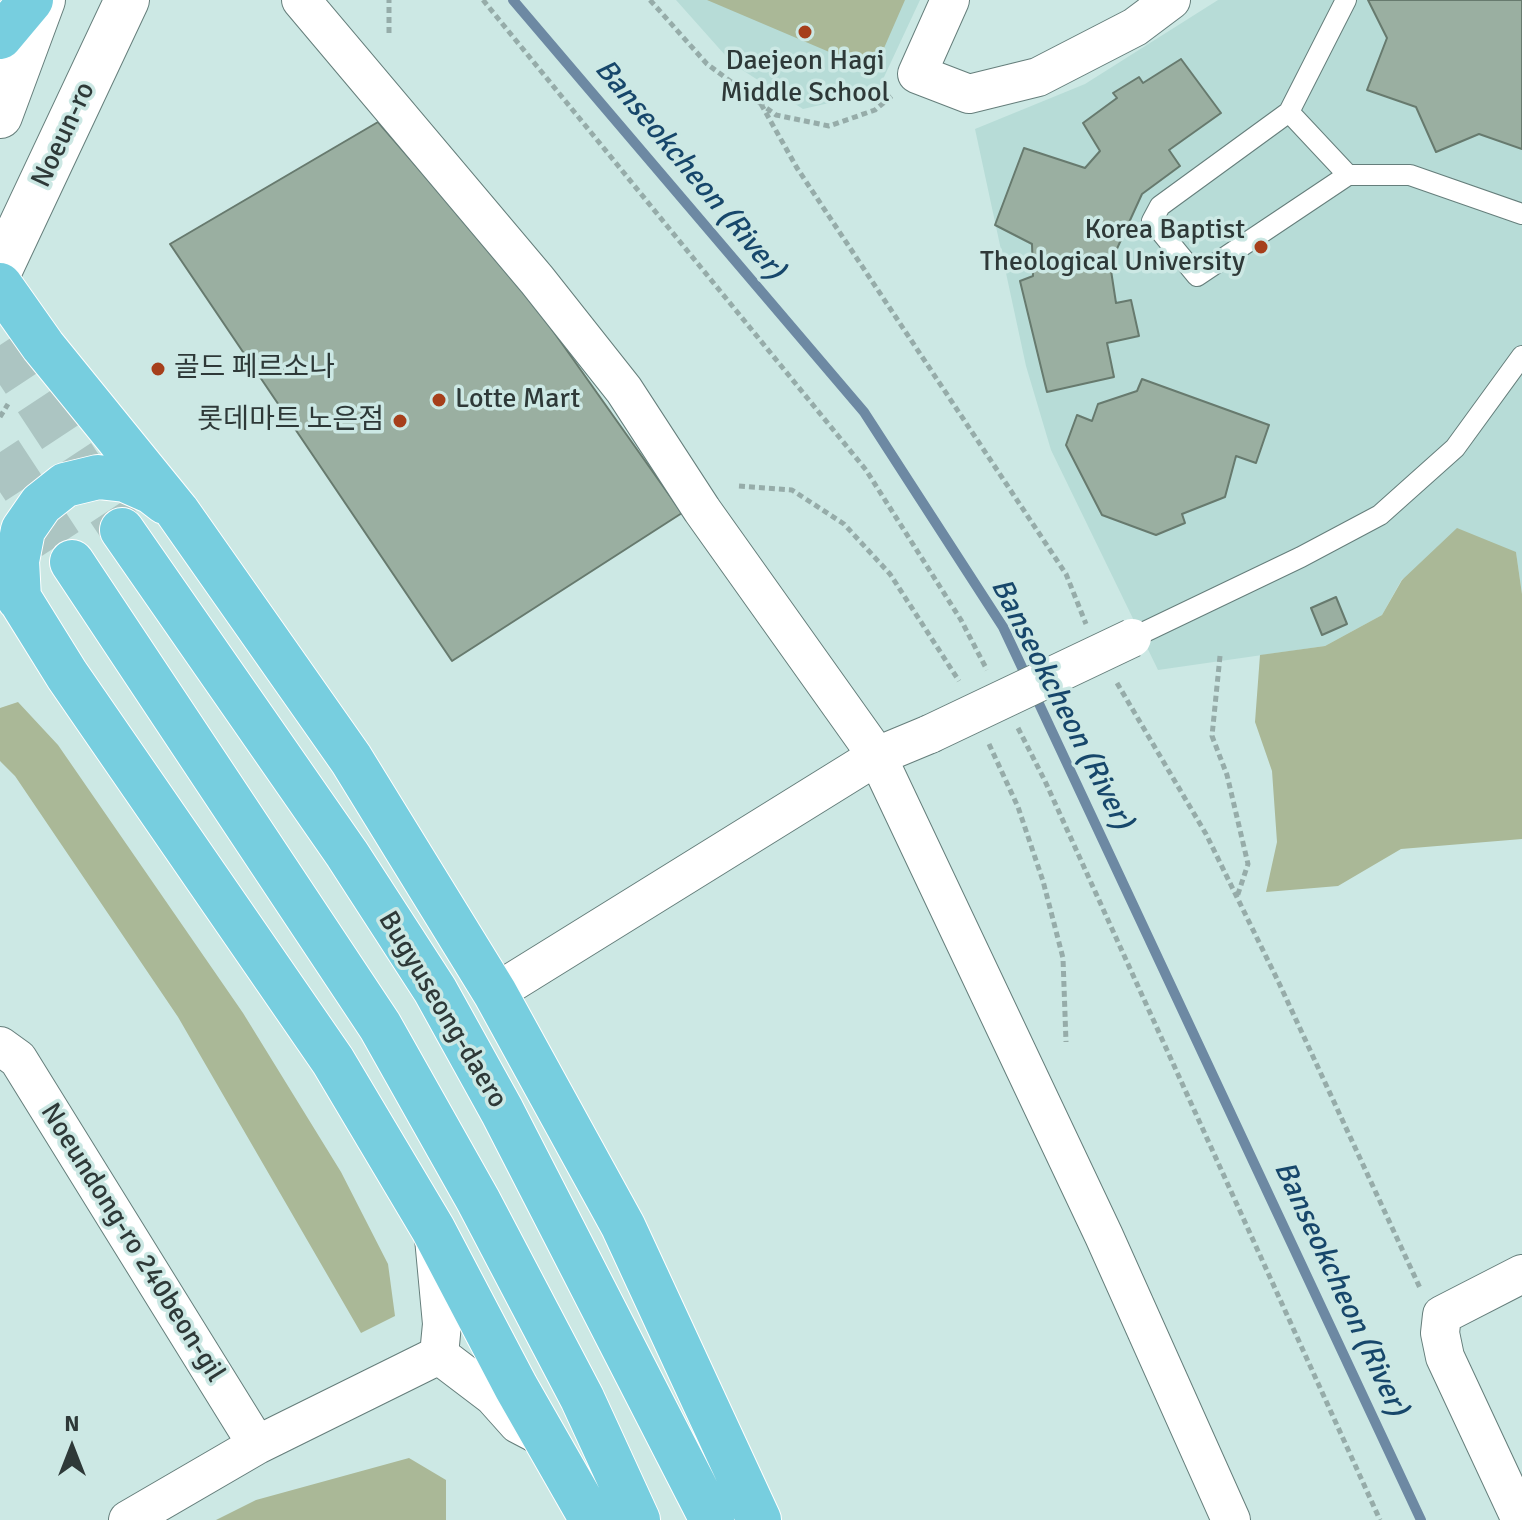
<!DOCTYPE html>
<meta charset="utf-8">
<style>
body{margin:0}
#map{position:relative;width:1522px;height:1520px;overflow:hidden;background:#cce8e4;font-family:Signika,sans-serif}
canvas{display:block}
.north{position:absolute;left:32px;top:1408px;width:80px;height:80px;-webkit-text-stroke:6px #cce8e4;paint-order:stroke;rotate:0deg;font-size:22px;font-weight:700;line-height:32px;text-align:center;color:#2e3938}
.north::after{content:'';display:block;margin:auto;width:28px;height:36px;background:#2e3938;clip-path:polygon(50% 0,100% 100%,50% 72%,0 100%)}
</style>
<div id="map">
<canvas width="1522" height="1520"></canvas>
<div class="north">N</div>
</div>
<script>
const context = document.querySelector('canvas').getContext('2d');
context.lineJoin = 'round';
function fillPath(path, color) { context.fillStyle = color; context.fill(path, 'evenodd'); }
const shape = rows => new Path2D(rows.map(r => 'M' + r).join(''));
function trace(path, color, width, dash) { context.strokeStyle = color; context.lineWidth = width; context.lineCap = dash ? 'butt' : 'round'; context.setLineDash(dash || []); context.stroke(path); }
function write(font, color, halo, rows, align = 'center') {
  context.font = font + ' Signika,"Noto Sans KR",sans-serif'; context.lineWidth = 7; context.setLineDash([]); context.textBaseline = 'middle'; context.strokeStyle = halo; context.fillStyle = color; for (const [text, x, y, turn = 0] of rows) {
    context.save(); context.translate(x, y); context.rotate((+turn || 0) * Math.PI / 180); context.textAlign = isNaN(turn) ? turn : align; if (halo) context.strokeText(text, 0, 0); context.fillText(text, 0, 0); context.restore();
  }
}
fillPath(shape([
 [676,0,920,0,877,92,803,109,733,64],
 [1218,0,1522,0,1522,594,1516,552,1402,579,1382,615,1325,646,1158,670,1051,450,1026,366,975,129,1085,84]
]), '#b7dcd7');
fillPath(shape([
 [707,0,905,0,874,71],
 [1457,528,1516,552,1522,594,1522,839,1401,849,1338,886,1266,892,1277,842,1272,771,1255,722,1260,655,1325,646,1382,615,1402,580],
 [18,702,58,745,243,1013,341,1172,388,1264,395,1316,361,1333,178,1017,15,776,0,761,0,708],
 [409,1458,446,1480,446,1520,216,1520,256,1500]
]), '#aab897');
trace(shape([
 [513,0,864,412,1003,627,1027,678],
 [1034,693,1421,1520]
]), '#6d89a3', 10);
const building = shape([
 [1368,0,1522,0,1522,149,1479,134,1436,152,1416,107,1367,90,1387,38,1368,0],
 [1181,59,1221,113,1169,150,1180,166,1142,194,1110,264,1116,303,1131,300,1139,336,1107,343,1114,377,1047,392,1020,281,1033,276,1032,244,995,225,1024,148,1085,168,1100,151,1083,123,1117,98,1113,93,1139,77,1143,83,1181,59],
 [378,122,522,287,682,513,452,661,170,244,378,122],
 [1142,379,1269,425,1256,463,1236,456,1225,497,1182,514,1185,523,1156,535,1102,515,1066,445,1077,415,1092,421,1098,404,1137,391,1142,379],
 [1336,597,1347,624,1322,635,1311,608,1336,597]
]);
fillPath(building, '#9aafa1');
trace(building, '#677a6e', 2);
trace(shape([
 [0,345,122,530],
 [0,452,72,562]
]), '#acc5c2', 44, [44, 22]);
const service = shape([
 [1346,0,1289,112,1348,175,1410,175,1522,214],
 [1289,112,1160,206,1152,221,1197,276,1348,175],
 [1132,638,1301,557,1380,515,1455,448,1522,356]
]);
const minor = shape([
 [301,0,537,280,624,390,702,510,877,756,1104,1236,1231,1520],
 [950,0,917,74,969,94,1038,77,1135,27,1171,0],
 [495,993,877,756,930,734],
 [0,1046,18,1059,257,1445],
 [434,1238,442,1324,439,1355],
 [439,1355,493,1396,518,1424,539,1435],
 [128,1520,257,1445,439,1355],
 [1521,1520,1445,1357,1440,1333,1442,1315,1522,1274]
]);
const tertiary = shape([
 [0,116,43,0],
 [0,270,127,0]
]);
const primary = shape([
 [0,37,31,0],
 [0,285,43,346,177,511,351,759,495,993,623,1226,759,1520],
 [122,530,347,854,435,990,502,1111,712,1520],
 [72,562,380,1026,478,1200,582,1398,638,1520],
 [0,567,67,675,333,1061,433,1229,516,1387,592,1520],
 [19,599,17,561,23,530,41,504,65,485,98,477,125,480,152,492,165,502]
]);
trace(service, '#657e7b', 22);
trace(minor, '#657e7b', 40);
trace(tertiary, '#657e7b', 46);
trace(primary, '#fff', 46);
trace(shape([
 [483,0,866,470,961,620,987,670],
 [650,0,707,64,776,115,829,126,875,110,894,94],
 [389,33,389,0],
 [761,104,797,168,1066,574,1086,624],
 [0,417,8,404],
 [739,486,792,490,844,524,890,574,959,681],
 [1220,656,1212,736,1227,775,1248,864,1237,897],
 [1117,683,1206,834,1279,983,1420,1288],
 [1018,728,1045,781,1380,1520],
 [989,744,1018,807,1043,881,1063,958,1066,1042]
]), '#96aca9', 5, [6, 4]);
trace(service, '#fff', 20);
trace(minor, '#fff', 38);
trace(tertiary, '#fff', 44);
trace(primary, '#77cedf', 44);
const minorBridge = shape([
 [930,734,1132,638]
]);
trace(minorBridge, '#657e7b', 40, []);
trace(minorBridge, '#fff', 38);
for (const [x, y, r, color] of [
 [805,32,8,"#a63f1b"],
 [1261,247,8,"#a63f1b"],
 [158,369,8,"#a63f1b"],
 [439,400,8,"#a63f1b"],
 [400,421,8,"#a63f1b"]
]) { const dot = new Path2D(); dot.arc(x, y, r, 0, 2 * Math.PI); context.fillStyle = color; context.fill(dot); trace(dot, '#cce8e4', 3); }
write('28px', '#2e3938', '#cce8e4', [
 ["Daejeon Hagi",805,62,"center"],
 ["Middle School",805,94,"center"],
 ["Korea Baptist",1245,231],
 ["Theological University",1245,263],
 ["골드 페르소나",174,369,"left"],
 ["Lotte Mart",455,400,"left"],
 ["롯데마트 노은점",384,421]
], 'right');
write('28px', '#2e3938', '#cce8e4', [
 ["Noeun-ro",64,135,-65],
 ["Bugyuseong-daero",442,1010,59],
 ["Noeundong-ro 240beon-gil",132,1243,58]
]);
write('italic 30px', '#17476b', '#cce8e4', [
 ["Banseokcheon (River)",689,170,50],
 ["Banseokcheon (River)",1061,704,63],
 ["Banseokcheon (River)",1340,1289,65]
]);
</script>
